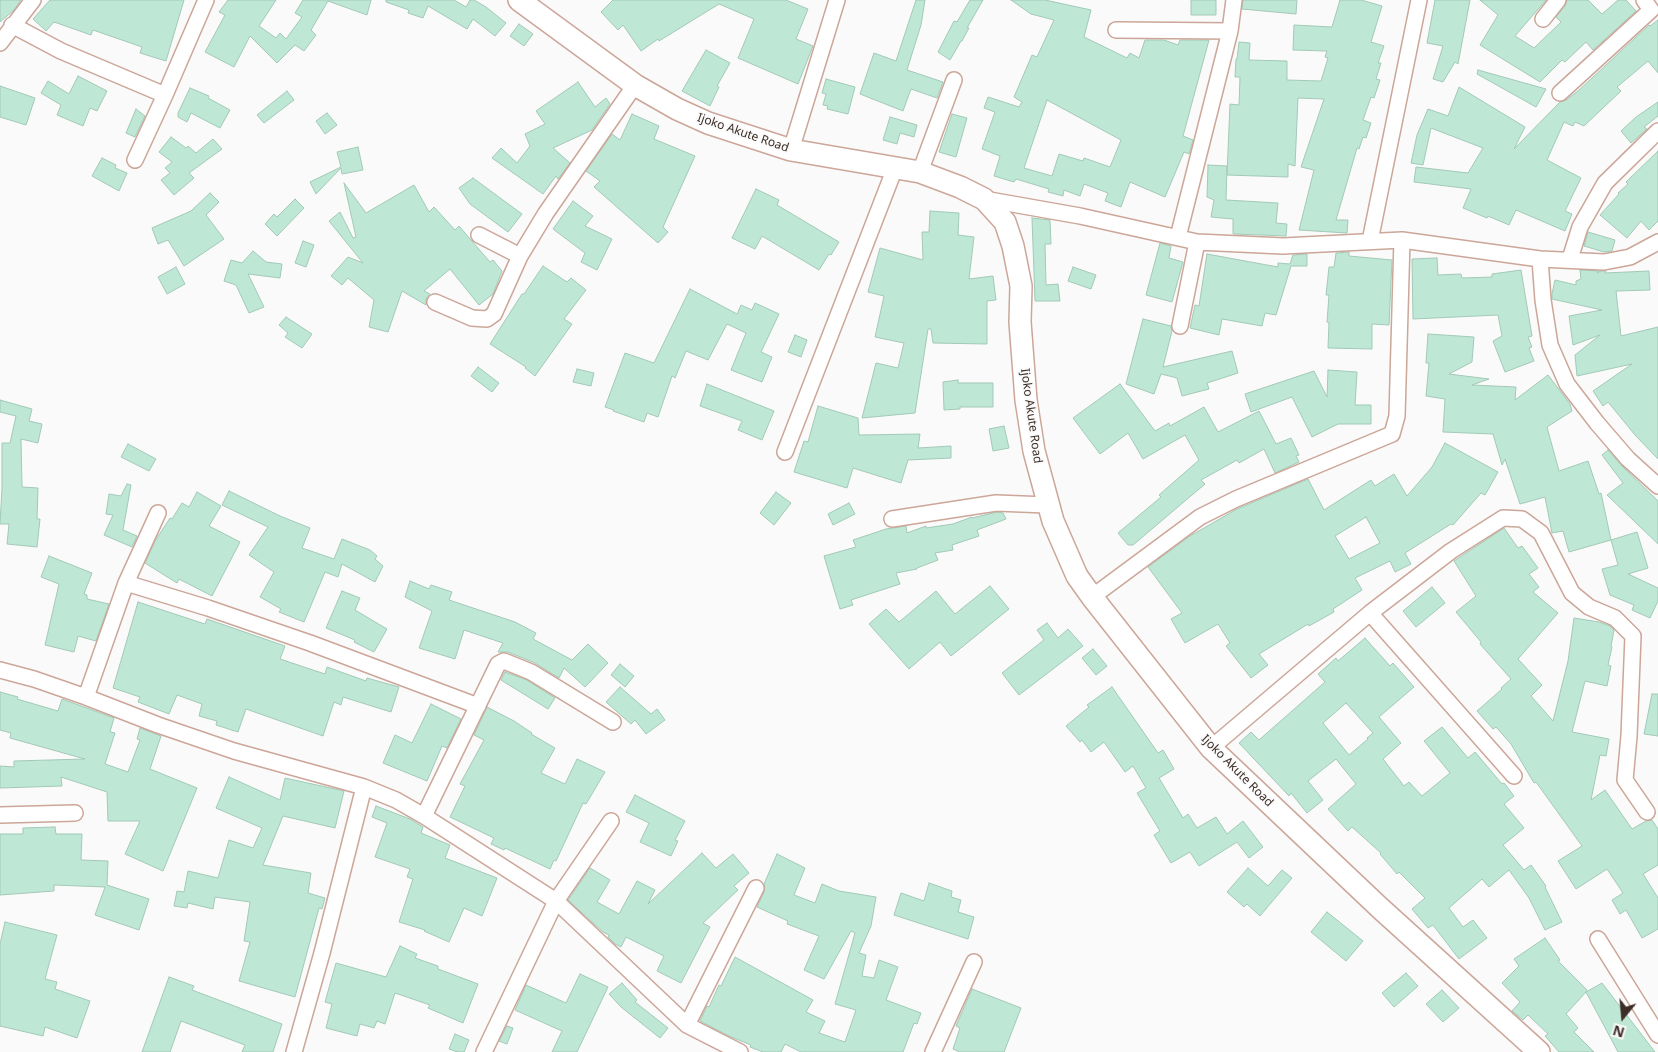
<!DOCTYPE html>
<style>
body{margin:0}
#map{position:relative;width:1658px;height:1052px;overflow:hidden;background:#fafafa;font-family:"Noto Sans",sans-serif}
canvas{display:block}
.north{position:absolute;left:1598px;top:992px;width:50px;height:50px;-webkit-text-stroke:4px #fafafa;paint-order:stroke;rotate:197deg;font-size:14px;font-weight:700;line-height:20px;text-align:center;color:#3c2d27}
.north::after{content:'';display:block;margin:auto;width:18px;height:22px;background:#3c2d27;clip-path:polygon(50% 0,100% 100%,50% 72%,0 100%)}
</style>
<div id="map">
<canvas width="1658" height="1052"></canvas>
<div class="north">N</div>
</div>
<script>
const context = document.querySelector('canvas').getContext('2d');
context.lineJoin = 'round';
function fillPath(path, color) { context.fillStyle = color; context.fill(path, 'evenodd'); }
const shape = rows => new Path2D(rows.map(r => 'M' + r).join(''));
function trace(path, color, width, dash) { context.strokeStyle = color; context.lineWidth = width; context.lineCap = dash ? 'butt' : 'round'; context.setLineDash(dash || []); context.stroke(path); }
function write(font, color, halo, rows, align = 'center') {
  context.font = font + ' "Noto Sans",sans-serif'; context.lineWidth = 4; context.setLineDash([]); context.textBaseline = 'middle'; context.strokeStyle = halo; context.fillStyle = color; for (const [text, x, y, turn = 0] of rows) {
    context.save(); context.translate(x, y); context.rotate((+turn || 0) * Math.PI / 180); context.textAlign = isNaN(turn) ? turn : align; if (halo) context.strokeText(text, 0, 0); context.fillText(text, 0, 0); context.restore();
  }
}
const building = shape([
 [0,0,21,0,14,10,0,22,0,0],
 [50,0,184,0,166,61,140,53,142,47,93,30,91,35,54,22,46,31,33,19,50,0],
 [228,0,276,0,259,26,276,38,280,33,286,39,302,17,295,13,303,0,371,0,367,15,328,1,311,30,316,35,304,51,295,45,277,63,250,36,234,67,205,52,225,15,219,12,228,0],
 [386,0,454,0,466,7,470,0,474,0,486,7,506,23,495,36,473,19,467,29,428,6,423,18,408,13,409,10,386,2,386,0],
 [613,0,786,0,808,9,796,39,813,46,798,84,738,58,754,19,719,4,659,41,658,39,641,51,623,25,618,30,601,12,613,0],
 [916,0,925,0,921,25,907,70,943,82,937,98,911,89,903,111,860,94,874,53,896,61,916,0],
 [970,0,983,0,967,28,969,28,962,41,961,41,950,60,938,52,954,21,957,22,970,0],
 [1011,0,1045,0,1091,10,1084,37,1127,58,1130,53,1139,58,1145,40,1164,40,1178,45,1180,40,1209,40,1183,136,1193,140,1189,154,1184,152,1165,197,1130,182,1121,207,1105,201,1108,193,1084,184,1080,196,1064,190,1063,196,1048,192,1049,189,1016,179,1014,182,994,176,1000,156,982,149,995,112,984,108,988,97,1019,107,1022,102,1014,97,1032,55,1037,57,1054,20,1031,14,1011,0],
 [1047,100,1121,140,1110,167,1084,158,1083,161,1059,154,1052,176,1024,168,1047,100],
 [1191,0,1216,0,1216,15,1191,15,1191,0],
 [1243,0,1297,0,1296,14,1242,9,1243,0],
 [1340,0,1361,0,1382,6,1371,42,1384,46,1378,63,1381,63,1376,79,1380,80,1374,98,1371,97,1363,120,1371,123,1366,138,1363,137,1359,149,1357,148,1336,220,1348,220,1347,233,1299,230,1314,170,1301,167,1324,99,1298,98,1295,166,1288,164,1288,177,1227,175,1230,104,1239,105,1240,77,1235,77,1236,59,1237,59,1239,42,1250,43,1249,60,1287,61,1287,80,1321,81,1328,58,1325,57,1327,51,1293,50,1294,25,1332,27,1340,0],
 [1435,0,1470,0,1458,64,1455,62,1443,82,1433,79,1443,46,1427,43,1435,0],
 [1480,0,1546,0,1515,36,1534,48,1561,22,1556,17,1565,6,1567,0,1588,0,1602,14,1618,0,1626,0,1636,11,1593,50,1586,42,1565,62,1562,60,1540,82,1480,45,1498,15,1480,0],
 [1658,20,1658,73,1648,61,1617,87,1621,91,1584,126,1575,122,1573,126,1564,122,1547,160,1581,178,1565,211,1572,214,1565,231,1516,210,1509,225,1488,216,1487,218,1463,208,1471,189,1414,182,1416,167,1468,173,1483,148,1431,128,1423,165,1411,163,1417,135,1428,109,1448,116,1459,87,1525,127,1514,149,1560,102,1566,100,1578,91,1649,25,1650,26,1658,20],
 [519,24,533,34,524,46,510,36,519,24],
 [706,50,730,63,717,86,719,87,710,106,682,91,706,50],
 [1478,70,1546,89,1536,107,1477,74,1478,70],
 [78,76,107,91,97,111,90,108,83,126,57,115,61,105,41,93,48,81,69,94,78,76],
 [826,79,855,87,848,114,827,109,828,106,823,105,826,94,822,93,826,79],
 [578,82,595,107,606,98,610,104,592,130,553,148,570,163,558,179,556,176,543,194,492,158,501,148,517,163,530,146,525,134,545,124,536,111,578,82],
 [0,86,35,98,26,125,0,117,0,86],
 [190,88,209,96,208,98,230,110,220,128,191,113,187,122,178,117,178,113,190,88],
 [287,91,294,100,264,123,257,115,287,91],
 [1658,102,1658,116,1644,127,1647,129,1631,143,1621,131,1636,117,1658,102],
 [136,109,145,116,135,137,126,133,136,109],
 [327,113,337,125,325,134,316,121,327,113],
 [632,114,659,126,654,139,695,156,663,227,668,232,658,243,594,187,600,181,586,171,612,134,620,140,632,114],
 [952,114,967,118,956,157,939,152,952,114],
 [890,117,917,125,914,137,900,133,897,144,883,140,890,117],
 [171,137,186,148,188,146,196,153,213,139,222,149,189,173,194,178,174,195,161,180,170,173,165,168,172,162,159,152,171,137],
 [358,147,363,170,342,174,341,168,316,194,310,182,341,167,337,152,358,147],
 [1658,151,1658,221,1649,230,1641,221,1627,238,1600,215,1619,194,1618,193,1628,184,1626,182,1658,151],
 [102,158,116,165,115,168,127,173,119,191,92,176,102,158],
 [1208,165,1227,166,1226,200,1278,203,1276,223,1287,224,1286,236,1233,234,1233,219,1211,217,1214,200,1207,197,1208,165],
 [473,178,522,214,508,232,470,204,459,188,473,178],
 [344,183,366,213,414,185,429,212,434,207,455,230,459,226,490,262,493,260,502,271,493,294,479,305,450,269,424,291,430,294,426,299,426,305,402,291,388,332,369,327,374,300,348,278,342,285,331,276,348,257,363,263,329,221,340,212,353,238,356,237,344,183],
 [756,189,779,200,777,205,839,242,831,255,829,254,819,270,762,236,755,249,732,238,756,189],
 [210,193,219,202,206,215,224,239,184,266,168,240,158,244,152,228,191,211,210,193],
 [295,199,304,208,277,236,265,224,274,214,277,217,295,199],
 [573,201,593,216,585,226,612,239,597,270,581,262,585,253,553,229,573,201],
 [930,211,959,213,958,235,974,237,969,279,993,276,996,300,987,301,987,344,933,343,931,329,928,329,915,413,862,418,876,363,898,368,904,343,875,337,884,296,868,292,880,248,923,260,922,232,929,232,930,211],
 [1032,218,1050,220,1051,244,1045,244,1046,285,1058,284,1060,301,1035,301,1032,218],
 [1588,232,1615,240,1612,251,1604,252,1584,246,1588,232],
 [303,241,314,245,306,267,295,263,303,241],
 [1160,243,1171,246,1169,258,1183,262,1172,302,1146,295,1160,243],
 [253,251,266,262,282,264,280,278,248,274,264,307,249,313,236,285,224,281,231,260,242,263,253,251],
 [1349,252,1349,256,1392,260,1389,325,1372,324,1372,349,1328,348,1329,323,1327,322,1329,295,1326,295,1329,267,1334,267,1336,253,1349,252],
 [1207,254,1278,267,1278,263,1290,264,1293,255,1307,254,1307,266,1291,266,1276,315,1265,313,1262,326,1222,319,1219,335,1190,328,1195,305,1199,306,1207,254],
 [1437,258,1438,275,1461,274,1462,278,1492,277,1492,274,1521,270,1532,336,1528,337,1532,347,1529,348,1534,361,1505,372,1493,341,1502,336,1498,315,1413,319,1412,259,1437,258],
 [543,266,567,282,571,278,586,290,564,319,572,324,535,376,525,368,526,367,490,344,522,294,524,294,543,266],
 [176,267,185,284,167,294,158,277,176,267],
 [1073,267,1096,275,1091,289,1068,281,1073,267],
 [1580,270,1599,271,1597,273,1601,271,1606,271,1605,273,1649,271,1650,290,1616,291,1621,336,1658,327,1658,459,1635,435,1608,402,1603,406,1593,391,1632,364,1577,376,1575,355,1600,335,1573,345,1569,316,1602,310,1552,299,1552,294,1555,280,1576,285,1576,281,1581,279,1580,270],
 [690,289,737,314,741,305,752,310,755,303,779,314,761,352,772,357,762,382,731,370,746,333,727,324,708,360,686,351,675,378,672,376,658,417,647,413,644,422,613,411,614,410,605,407,625,353,654,363,690,289],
 [286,317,312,334,302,348,285,337,288,333,279,325,286,317],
 [1143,319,1171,326,1172,331,1163,367,1232,351,1238,373,1207,383,1209,389,1182,396,1177,378,1161,374,1154,394,1126,384,1143,319],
 [1428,334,1474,337,1472,362,1449,374,1489,379,1472,385,1516,387,1515,400,1548,375,1570,404,1572,411,1547,427,1559,471,1588,461,1599,494,1601,493,1611,540,1637,532,1648,568,1628,574,1658,588,1658,601,1650,618,1632,610,1634,605,1610,595,1602,569,1618,565,1611,540,1569,552,1563,531,1552,533,1545,497,1520,504,1505,459,1502,465,1493,434,1443,432,1445,399,1426,396,1429,363,1426,363,1428,334],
 [795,335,807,340,801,357,788,352,795,335],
 [478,367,499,383,492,392,471,376,478,367],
 [577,369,594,373,591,386,573,382,577,369],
 [1328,370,1357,372,1355,405,1371,405,1371,424,1338,424,1312,437,1292,397,1251,412,1245,394,1314,371,1327,397,1328,370],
 [958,380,958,383,993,383,993,407,960,407,960,409,944,410,943,382,958,380],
 [707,384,774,411,762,440,738,430,742,421,700,406,707,384],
 [1120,384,1155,431,1169,423,1170,426,1204,407,1218,432,1259,411,1276,444,1291,438,1299,455,1296,456,1299,462,1275,473,1264,449,1239,463,1237,460,1201,480,1205,484,1133,545,1128,545,1118,533,1161,497,1159,495,1199,460,1185,435,1143,459,1128,433,1100,454,1073,418,1120,384],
 [0,400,32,409,29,421,42,424,38,443,21,439,22,487,38,488,37,519,40,519,37,547,7,544,9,524,0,524,2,488,2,443,10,443,16,416,0,412,0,400],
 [818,406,858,418,859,435,920,434,918,448,951,446,951,458,908,460,901,483,853,468,847,488,794,472,804,441,808,442,818,406],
 [1004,426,1009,448,993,451,989,429,1004,426],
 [1445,443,1498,472,1485,495,1481,493,1453,525,1451,524,1405,553,1411,564,1395,572,1390,561,1355,578,1362,590,1333,609,1334,612,1309,626,1308,624,1259,654,1268,665,1251,678,1226,646,1230,643,1218,624,1185,643,1171,619,1182,613,1148,567,1190,536,1237,509,1308,479,1324,510,1371,480,1375,486,1394,474,1407,496,1432,467,1445,443],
 [1366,517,1380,543,1349,559,1335,536,1366,517],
 [128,444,156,459,149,471,121,457,128,444],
 [1608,450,1622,466,1658,501,1658,544,1607,495,1623,483,1602,455,1608,450],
 [127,484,131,485,123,530,137,536,132,547,104,535,113,515,106,514,109,494,121,496,127,484],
 [229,491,280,516,310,528,302,548,334,559,342,539,370,550,377,556,375,559,383,566,375,582,342,564,338,577,325,572,304,622,279,612,281,609,260,597,274,572,249,555,268,527,222,505,229,491],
 [197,492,221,506,209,526,240,542,212,596,179,579,177,583,145,563,155,541,170,518,172,519,182,503,189,507,197,492],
 [776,492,791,503,774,525,760,513,776,492],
 [849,503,855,514,833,525,828,514,849,503],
 [997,512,1003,513,1006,519,977,530,979,536,952,545,953,550,935,553,938,560,917,568,917,569,896,573,900,584,851,600,853,605,840,609,824,556,856,547,853,540,886,529,906,526,907,533,926,526,926,528,953,524,972,517,972,518,997,512],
 [1504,528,1518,548,1522,546,1538,568,1529,574,1539,587,1533,592,1558,613,1518,659,1542,685,1531,696,1553,721,1568,661,1574,618,1599,622,1610,626,1614,630,1611,646,1612,647,1608,665,1611,666,1607,686,1585,681,1572,732,1609,739,1606,756,1600,755,1591,800,1605,790,1632,829,1646,821,1652,820,1658,829,1658,865,1643,874,1658,898,1658,929,1642,938,1626,910,1620,914,1612,900,1623,893,1607,869,1576,889,1558,861,1582,846,1536,782,1534,783,1511,744,1496,727,1493,729,1477,711,1502,689,1501,688,1511,679,1480,644,1481,642,1456,612,1476,596,1454,561,1504,528],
 [49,556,92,573,84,594,87,595,87,599,109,604,96,641,78,636,74,652,45,645,59,584,41,577,49,556],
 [410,581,429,589,431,585,452,592,449,600,515,622,536,633,533,639,572,660,588,644,608,663,585,687,564,668,559,678,535,663,508,652,498,652,503,643,464,630,455,659,419,648,432,611,405,597,410,581],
 [990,586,1009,609,951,656,940,642,909,669,869,624,886,609,899,622,936,591,955,614,990,586],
 [1432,587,1445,603,1416,627,1403,611,1432,587],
 [342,591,360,598,355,610,387,629,374,652,354,642,355,640,326,628,342,591],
 [138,602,205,624,207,619,285,646,280,659,325,674,327,667,366,681,367,678,399,687,391,712,343,697,341,705,334,702,323,736,246,709,238,732,216,725,217,721,199,716,202,704,177,695,169,714,138,702,140,697,113,688,138,602],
 [1047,623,1058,638,1068,629,1083,646,1019,695,1002,673,1044,640,1037,630,1047,623],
 [1365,638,1390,666,1393,663,1414,687,1379,717,1401,743,1383,759,1404,786,1409,782,1422,796,1450,773,1424,741,1442,727,1468,758,1475,752,1502,784,1504,783,1514,796,1504,804,1524,828,1503,845,1524,870,1531,865,1546,886,1545,887,1562,922,1545,930,1529,898,1509,870,1489,887,1482,879,1449,908,1463,927,1473,920,1487,938,1459,959,1433,925,1428,928,1412,909,1425,898,1399,872,1397,874,1380,854,1381,853,1352,827,1348,831,1328,809,1356,784,1336,759,1308,781,1323,800,1307,813,1291,793,1289,796,1239,743,1251,732,1259,740,1325,682,1318,674,1336,658,1338,661,1365,638],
 [1346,703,1373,733,1367,738,1368,739,1349,755,1323,723,1346,703],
 [1093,649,1107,666,1096,675,1082,658,1093,649],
 [620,664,634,676,625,687,611,675,620,664],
 [505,672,527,680,555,698,548,709,501,680,505,672],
 [620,687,651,714,657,709,665,720,646,734,635,720,631,724,606,702,620,687],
 [1112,687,1158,753,1163,750,1174,769,1159,778,1183,818,1188,814,1197,828,1216,817,1227,834,1243,821,1263,847,1249,858,1237,842,1199,866,1190,852,1171,863,1154,835,1160,831,1137,793,1146,788,1133,766,1125,772,1104,742,1091,752,1082,740,1080,742,1066,726,1089,707,1087,705,1112,687],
 [0,692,18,697,17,699,58,711,62,699,114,718,110,732,115,733,105,764,128,772,140,740,137,739,140,728,161,736,150,769,197,788,163,871,125,854,140,821,108,821,107,792,61,777,62,786,0,788,0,766,14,767,14,761,85,759,10,738,11,733,0,730,0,692],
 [1652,694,1658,694,1658,736,1644,734,1652,694],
 [431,704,461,719,447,748,442,746,427,781,383,763,395,735,412,743,431,704],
 [487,707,514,721,532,733,531,734,555,748,541,773,565,784,577,759,605,772,586,804,583,803,556,861,554,860,550,869,505,848,504,850,491,844,494,838,450,817,465,786,460,784,484,740,474,735,487,707],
 [229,777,280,800,285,778,344,791,335,828,283,816,263,865,311,873,308,893,325,898,322,909,319,908,295,997,239,981,250,942,244,941,250,902,215,897,213,909,188,903,187,908,174,906,177,891,184,892,188,871,218,878,229,840,253,848,262,828,216,808,229,777],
 [635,795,685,821,675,840,678,841,671,856,640,842,649,823,626,812,635,795],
 [376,806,410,819,423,827,421,833,450,845,445,858,497,878,482,916,464,908,449,942,424,931,425,930,399,922,413,879,407,877,410,869,375,857,387,823,372,817,376,806],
 [55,827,56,834,82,834,81,860,108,861,107,885,149,899,139,930,95,915,105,887,54,885,54,891,0,895,0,834,23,834,23,828,55,827],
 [702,853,716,868,733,854,749,873,734,886,738,890,703,923,710,927,681,983,657,971,664,956,626,937,621,947,615,944,608,937,609,935,603,932,568,900,590,868,610,880,597,902,619,914,637,881,655,890,648,904,702,853],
 [777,854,805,868,794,895,815,903,822,884,839,891,876,897,871,926,859,953,866,955,862,976,874,978,879,960,898,967,886,1000,921,1013,917,1024,914,1023,903,1052,801,1052,785,1044,781,1052,763,1052,750,1047,751,1045,729,1036,700,1021,707,1006,709,1007,719,985,721,986,735,957,813,1000,806,1012,825,1021,819,1033,845,1042,856,1010,835,1004,855,933,851,931,824,979,804,970,819,936,787,924,788,921,757,907,764,892,764,884,777,854],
 [1248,868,1268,886,1282,870,1292,878,1260,916,1247,904,1244,907,1227,892,1248,868],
 [929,883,952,891,951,897,961,900,958,912,974,917,968,939,894,915,901,893,924,901,929,883],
 [1327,912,1363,941,1346,961,1311,932,1327,912],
 [5,922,57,935,45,979,57,982,55,989,90,1001,77,1038,45,1027,43,1036,0,1026,0,944,5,922],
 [1545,938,1560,960,1558,961,1587,990,1586,992,1602,983,1655,1052,1618,1052,1586,992,1566,1014,1578,1028,1574,1032,1594,1052,1559,1052,1545,1036,1548,1034,1528,1015,1523,1020,1512,1011,1520,1002,1502,983,1519,966,1514,959,1545,938],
 [400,946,417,954,415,958,438,966,438,969,478,984,463,1023,428,1008,430,1005,395,993,385,1024,377,1021,374,1028,360,1024,357,1036,326,1028,332,1004,325,1002,336,963,386,977,400,946],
 [1406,973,1418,986,1394,1007,1382,993,1406,973],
 [580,974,608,987,577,1052,552,1052,562,1031,515,1010,526,985,566,1003,580,974],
 [169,977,194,986,192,990,282,1024,273,1052,242,1052,245,1045,181,1021,170,1052,142,1052,169,977],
 [622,983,637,1000,635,1002,668,1028,660,1038,621,1007,609,994,622,983],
 [972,989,1021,1008,1004,1052,960,1052,953,1049,960,1028,956,1026,972,989],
 [1442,990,1459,1008,1443,1022,1426,1004,1442,990],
 [507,1026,513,1028,507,1044,499,1041,507,1026],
 [455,1034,469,1040,464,1052,458,1052,449,1049,455,1034]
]);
fillPath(building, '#bfe7d5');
trace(building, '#a2c9b7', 1);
const street = shape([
 [1543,19,1558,0],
 [12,25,61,51,165,95,206,0],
 [1116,30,1230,31],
 [0,43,33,0],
 [1560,93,1651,10,1644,0],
 [791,150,837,0],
 [135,160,165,95],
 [920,172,954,80],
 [984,199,1080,216,1197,242,1283,246,1402,240,1540,259,1604,262,1630,257,1658,242],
 [479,235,520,256],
 [1178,237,1230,31,1234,0],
 [1370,241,1419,0],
 [1540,259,1543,300,1550,345,1567,384,1597,423,1628,459,1658,486],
 [1570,259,1580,227,1605,183,1658,131],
 [435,302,472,318,487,319,494,314,520,256,546,213,635,85],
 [1180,326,1197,242],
 [785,452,895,168],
 [892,519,996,503,1047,505],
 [126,583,208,608,310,643,478,706],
 [1092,597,1200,517,1236,499,1392,434,1397,416,1402,240],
 [1370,613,1514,776],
 [0,670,34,679,86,697,158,725,234,751,364,787,396,800,424,816,556,901,687,1025,740,1052],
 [86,697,126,583,158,513],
 [1211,748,1370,613,1451,551,1503,518,1522,519,1541,533,1572,593,1589,607,1615,618,1633,636,1629,736,1625,780,1647,812],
 [0,815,75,813],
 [424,816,498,664,504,661,531,672,613,722],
 [1598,939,1658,1035],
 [687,1025,756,888],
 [294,1052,322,953,364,787],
 [484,1052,556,901,611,821],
 [933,1052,974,962]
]);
const secondary = shape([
 [519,0,635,85,677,109,708,123,791,150,920,172,960,187,984,199,1005,222,1013,246,1021,286,1020,322,1026,400,1034,451,1053,521,1077,576,1092,597,1211,748,1380,908,1539,1052]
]);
trace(street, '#cca698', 18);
trace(secondary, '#cca698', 24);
trace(street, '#fff', 15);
trace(secondary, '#fff', 21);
write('12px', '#3c2d27', '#fafafa', [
 ["Ijoko Akute Road",743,133,19],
 ["Ijoko Akute Road",1031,416,82],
 ["Ijoko Akute Road",1237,771,45]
]);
</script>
